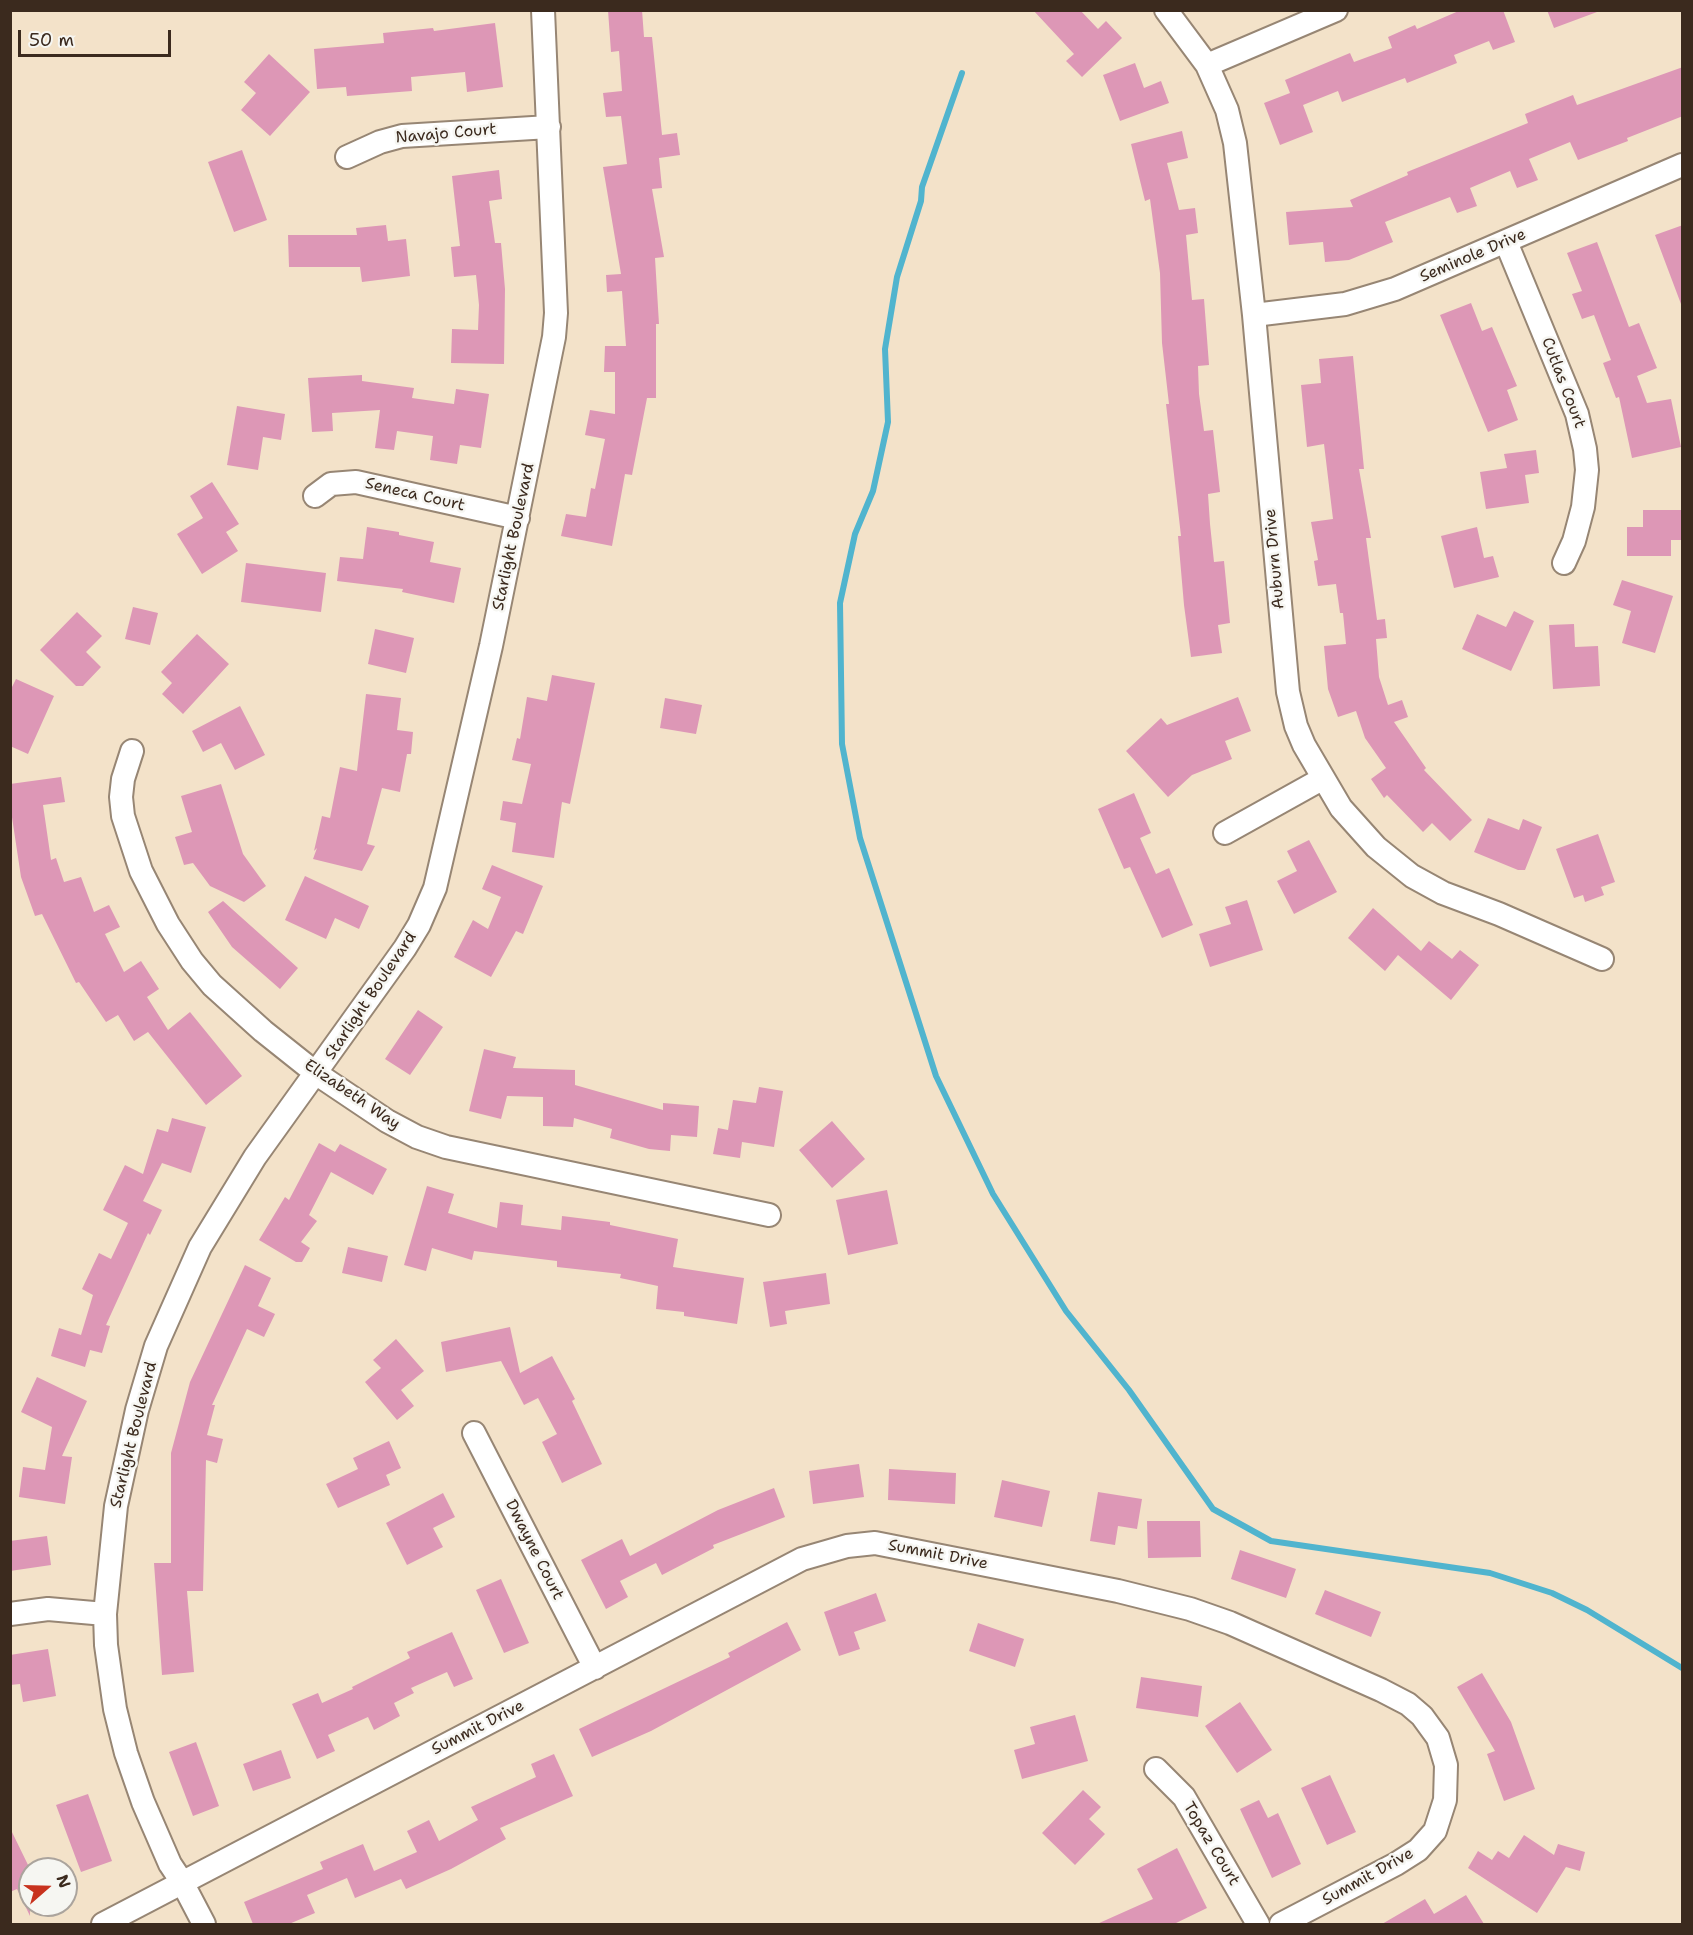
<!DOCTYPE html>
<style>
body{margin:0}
#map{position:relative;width:1693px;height:1935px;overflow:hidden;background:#f3e2c9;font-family:"Shantell Sans",sans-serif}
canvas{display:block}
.frame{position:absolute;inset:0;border:12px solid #3b2a1e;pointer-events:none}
.north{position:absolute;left:18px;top:1857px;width:60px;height:60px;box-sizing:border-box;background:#f6f6f2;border:2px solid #aba49d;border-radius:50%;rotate:70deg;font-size:16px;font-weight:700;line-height:24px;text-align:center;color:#3b2a1e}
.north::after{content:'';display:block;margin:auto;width:21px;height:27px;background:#c8321e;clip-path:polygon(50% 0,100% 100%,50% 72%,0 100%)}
.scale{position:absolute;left:18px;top:30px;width:153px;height:27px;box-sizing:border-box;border:3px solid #3b2a1e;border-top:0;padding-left:8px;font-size:18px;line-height:21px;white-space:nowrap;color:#3b2a1e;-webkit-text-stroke:4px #f6f6f2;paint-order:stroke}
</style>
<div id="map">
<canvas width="1693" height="1935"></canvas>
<div class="frame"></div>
<div class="north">N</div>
<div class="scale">50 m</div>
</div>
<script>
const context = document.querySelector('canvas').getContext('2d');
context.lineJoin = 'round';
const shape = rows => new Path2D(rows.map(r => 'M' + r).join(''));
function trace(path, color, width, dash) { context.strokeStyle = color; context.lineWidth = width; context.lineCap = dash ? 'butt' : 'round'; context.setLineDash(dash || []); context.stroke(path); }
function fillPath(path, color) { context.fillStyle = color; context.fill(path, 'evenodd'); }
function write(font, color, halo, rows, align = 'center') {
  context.font = font + ' "Shantell Sans",sans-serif'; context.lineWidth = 5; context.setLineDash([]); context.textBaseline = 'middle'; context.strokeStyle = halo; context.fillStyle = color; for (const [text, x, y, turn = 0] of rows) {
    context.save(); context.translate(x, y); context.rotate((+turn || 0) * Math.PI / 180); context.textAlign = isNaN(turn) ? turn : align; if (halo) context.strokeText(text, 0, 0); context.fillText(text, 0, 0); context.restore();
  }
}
trace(shape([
 [962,73,922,187,921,201,897,277,885,349,888,422,873,491,855,534,840,603,842,744,860,838,936,1076,993,1194,1066,1311,1129,1390,1213,1509,1271,1541,1490,1573,1552,1593,1587,1610,1682,1668]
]), '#50b4ce', 6);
fillPath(shape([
 [608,10,642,10,644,37,652,37,662,135,677,133,680,155,659,158,662,188,652,189,664,257,655,258,659,324,656,324,656,398,647,398,632,475,625,474,612,546,561,536,566,514,586,517,591,488,595,489,605,439,585,435,590,410,615,414,615,372,604,372,605,346,626,346,622,291,607,292,606,275,621,274,603,167,627,164,621,116,606,117,603,93,622,91,619,51,611,52],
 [1033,10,1080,10,1098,29,1106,21,1122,38,1082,77,1066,61,1074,54],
 [1461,10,1503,10,1515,42,1493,50,1489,41,1454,55,1457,63,1407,83,1405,78,1342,102,1338,91,1303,105,1313,132,1280,145,1264,103,1290,93,1285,80,1350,53,1354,62,1392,48,1388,37,1415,25,1417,29],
 [1547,10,1596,10,1597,12,1554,28],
 [495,23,503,87,467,92,465,72,411,77,412,91,347,96,346,87,317,89,314,49,384,43,383,33,433,28,434,31],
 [269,54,310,92,270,136,241,110,256,93,244,82],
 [1135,63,1144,88,1161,81,1169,103,1120,121,1103,75],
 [1683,67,1683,116,1627,138,1628,141,1578,160,1570,142,1529,159,1538,180,1517,188,1510,171,1470,188,1477,206,1457,213,1450,197,1385,222,1393,242,1349,260,1325,262,1323,242,1289,245,1286,212,1353,207,1350,200,1408,175,1407,172,1528,123,1525,114,1573,95,1577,105],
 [1182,131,1188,158,1167,163,1179,210,1195,208,1198,233,1186,235,1192,300,1204,299,1209,365,1198,366,1199,394,1204,431,1213,430,1220,492,1208,494,1210,524,1214,562,1224,561,1230,623,1218,625,1222,653,1191,657,1184,605,1178,536,1181,536,1166,404,1169,404,1162,343,1160,273,1150,199,1145,201,1131,144],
 [242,150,267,220,234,232,208,162],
 [499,170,502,199,489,201,495,243,501,243,505,289,504,364,451,363,452,329,478,330,479,305,476,275,454,277,451,247,460,246,452,176],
 [386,225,388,241,406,239,410,276,362,282,360,267,289,267,288,235,357,235,356,228],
 [1683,225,1683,304,1681,304,1655,235],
 [1597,242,1629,327,1639,323,1657,368,1637,376,1647,403,1671,399,1681,447,1632,458,1619,397,1616,398,1603,363,1611,360,1594,315,1582,319,1572,294,1582,291,1567,253],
 [1471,303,1482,331,1492,327,1517,386,1507,390,1518,420,1488,432,1440,315],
 [1353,356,1364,469,1359,469,1371,538,1366,538,1377,620,1385,619,1387,638,1376,639,1379,677,1388,705,1402,700,1408,717,1394,722,1426,768,1424,770,1472,820,1450,841,1432,823,1423,832,1387,795,1384,798,1371,779,1386,768,1365,738,1356,711,1338,717,1328,689,1324,646,1346,644,1343,613,1340,613,1336,584,1318,586,1314,561,1318,560,1311,522,1333,519,1324,444,1307,447,1301,385,1321,383,1319,359],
 [362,375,362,381,414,388,412,398,454,404,456,389,489,394,481,448,460,445,457,464,430,460,433,436,397,431,394,450,375,448,380,410,332,413,333,431,312,432,308,378],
 [237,406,285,414,281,440,263,437,258,470,227,465],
 [1536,450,1539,473,1525,475,1529,503,1486,509,1480,472,1507,468,1504,454],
 [212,482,239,524,226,532,238,551,202,574,177,534,203,518,190,496],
 [1643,510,1683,510,1683,540,1671,540,1671,556,1627,556,1627,527,1643,527],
 [367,527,399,532,399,535,434,542,430,562,461,568,454,603,402,592,403,589,337,581,340,557,363,559],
 [1477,527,1484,558,1493,556,1499,577,1454,588,1441,536],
 [246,563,326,573,321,612,241,602],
 [1622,580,1673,596,1655,653,1622,643,1631,611,1613,605],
 [133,607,158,613,150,645,125,639],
 [1514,611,1534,621,1511,671,1462,649,1477,614,1506,627],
 [77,612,102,636,86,652,101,667,83,686,76,686,40,650],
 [1574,624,1575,647,1598,646,1600,686,1553,689,1549,625],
 [375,629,414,638,406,673,368,664],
 [197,634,229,664,183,714,162,694,172,683,161,672],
 [552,675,595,683,570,804,562,802,554,858,512,852,516,823,500,820,503,801,522,804,531,764,512,760,517,738,520,739,527,697,547,701],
 [16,679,54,696,28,754,10,746,10,691],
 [366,694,401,698,397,730,413,732,411,754,407,754,400,792,382,788,367,844,375,846,362,871,313,859,317,848,314,851,322,816,330,818,340,767,357,771],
 [1238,697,1251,731,1225,741,1232,759,1192,775,1168,797,1126,751,1161,718,1167,725],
 [665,698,702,705,696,734,660,728],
 [240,706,265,755,235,770,221,743,203,752,192,731],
 [61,777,65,802,43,805,51,860,56,858,64,882,81,877,94,912,109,905,120,927,105,934,124,972,141,961,159,989,147,997,168,1030,190,1012,242,1076,206,1105,148,1032,134,1041,118,1015,106,1022,79,982,76,983,42,914,35,916,21,877,10,804,10,784],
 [221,784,243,854,266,886,244,902,210,886,193,863,184,865,175,837,192,832,181,796],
 [1134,793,1151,833,1140,838,1156,874,1169,868,1193,925,1162,938,1130,867,1124,869,1098,809],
 [1488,818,1519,830,1523,819,1542,827,1525,870,1518,870,1474,852],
 [1598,834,1615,882,1601,887,1604,895,1585,902,1583,895,1574,898,1556,849],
 [1309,840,1337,892,1294,914,1277,881,1297,871,1287,851],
 [492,865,543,886,523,934,516,931,491,977,454,957,473,920,488,929,501,897,482,889],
 [305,876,369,906,359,929,335,918,326,939,285,920],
 [1247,900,1263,950,1210,967,1199,934,1231,924,1225,907],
 [223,901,298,968,280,989,232,947,208,912],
 [1373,908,1421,951,1429,941,1452,959,1460,950,1479,965,1451,1000,1398,955,1385,971,1348,938],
 [418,1010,443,1027,410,1075,385,1059],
 [484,1049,516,1057,513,1068,575,1070,575,1085,663,1110,663,1103,699,1106,697,1137,671,1135,670,1151,649,1149,610,1138,612,1129,574,1118,573,1127,543,1126,543,1097,507,1096,501,1119,469,1111],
 [759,1087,783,1091,774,1147,742,1142,740,1158,713,1154,718,1128,728,1130,733,1100,756,1103],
 [172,1118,206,1127,191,1173,162,1163,143,1201,162,1210,150,1235,148,1233,106,1325,110,1326,102,1353,90,1350,85,1367,51,1356,59,1328,81,1335,93,1295,82,1289,99,1253,111,1259,128,1223,103,1210,125,1165,143,1174,157,1129,168,1132],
 [832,1121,865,1159,832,1188,799,1150],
 [319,1143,335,1152,340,1144,387,1169,373,1195,331,1172,309,1215,317,1221,301,1242,310,1248,302,1262,296,1262,259,1240,285,1197,289,1200],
 [427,1186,454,1194,448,1213,497,1228,500,1202,523,1205,521,1225,561,1230,562,1216,610,1222,610,1225,678,1239,673,1267,744,1278,737,1324,684,1316,684,1312,656,1309,658,1286,620,1278,621,1274,557,1267,557,1261,474,1251,472,1260,432,1248,426,1271,404,1265],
 [887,1190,898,1244,848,1255,836,1200],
 [348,1247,388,1256,382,1282,342,1273],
 [245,1265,271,1278,258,1306,275,1314,264,1337,247,1329,212,1405,215,1405,207,1435,223,1439,217,1463,206,1460,203,1591,187,1591,194,1672,162,1675,154,1563,171,1563,171,1453,190,1382],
 [826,1273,830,1304,785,1311,787,1324,770,1327,763,1282],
 [510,1327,520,1373,552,1356,575,1399,572,1401,602,1464,562,1483,542,1442,557,1434,538,1398,524,1405,501,1361,446,1372,441,1342],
 [396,1339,424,1371,401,1390,414,1406,397,1420,365,1382,381,1368,373,1360],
 [37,1377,87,1401,62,1456,72,1457,65,1504,19,1497,23,1467,45,1470,52,1427,21,1412],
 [389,1441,401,1468,386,1475,390,1485,338,1508,326,1484,358,1469,353,1458],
 [859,1464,864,1497,813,1504,809,1471],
 [889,1469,956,1473,955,1504,888,1500],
 [1002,1480,1050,1491,1042,1527,994,1517],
 [774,1488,785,1517,713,1545,714,1548,662,1575,656,1563,620,1581,628,1597,606,1609,581,1560,622,1539,630,1556,718,1510],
 [1098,1492,1142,1499,1137,1529,1118,1526,1115,1545,1090,1541],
 [443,1493,455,1517,433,1528,443,1547,407,1565,386,1523],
 [1147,1521,1200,1521,1201,1557,1148,1558],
 [47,1536,51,1565,10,1571,10,1541],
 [1240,1550,1296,1569,1286,1598,1231,1579],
 [501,1579,529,1643,504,1653,476,1590],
 [1325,1590,1381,1612,1371,1637,1315,1614],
 [876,1593,886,1621,854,1632,860,1649,839,1656,824,1612],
 [787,1622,801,1650,651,1731,592,1757,579,1729,730,1657,728,1653],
 [978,1623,1024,1639,1015,1667,969,1651],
 [452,1632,473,1679,454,1687,447,1672,411,1688,414,1693,394,1703,400,1716,374,1730,368,1717,328,1735,335,1751,317,1759,292,1704,318,1693,322,1703,353,1689,352,1687,410,1658,407,1652],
 [48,1649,56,1696,23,1702,20,1684,10,1685,10,1655],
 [1482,1673,1511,1722,1535,1789,1504,1801,1487,1754,1495,1751,1457,1687],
 [1141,1677,1202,1686,1198,1717,1136,1708],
 [1240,1702,1272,1750,1237,1773,1205,1726],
 [1075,1715,1088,1761,1022,1779,1014,1750,1035,1744,1030,1727],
 [196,1742,219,1806,193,1816,169,1752],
 [281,1750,291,1778,253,1791,243,1764],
 [554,1754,573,1796,500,1828,506,1839,451,1869,406,1889,401,1879,355,1898,347,1878,307,1895,315,1913,289,1924,253,1924,244,1902,323,1869,320,1862,363,1844,374,1871,417,1852,407,1831,429,1820,439,1841,478,1820,471,1807,536,1777,531,1764],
 [1330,1775,1356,1832,1327,1845,1301,1788],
 [1083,1790,1101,1807,1089,1819,1105,1834,1075,1865,1042,1833],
 [88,1794,112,1861,81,1872,56,1805],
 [1259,1800,1268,1818,1278,1813,1301,1864,1272,1878,1240,1809],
 [10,1828,30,1869,30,1916,17,1889,10,1892],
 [1524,1835,1554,1855,1558,1844,1585,1852,1580,1871,1566,1867,1537,1913,1468,1868,1478,1851,1492,1860,1498,1851,1509,1858],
 [1177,1848,1207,1908,1174,1924,1097,1924,1153,1899,1137,1869],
 [1466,1895,1484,1924,1382,1924,1425,1899,1434,1914]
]), '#dd97b6');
const street = shape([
 [1166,10,1207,65,1227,110,1235,143,1254,315,1288,692,1296,726,1304,745,1341,808,1376,847,1412,876,1443,893,1499,914,1602,959],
 [1207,65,1336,10],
 [347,157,380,142,402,136,549,127],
 [1506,242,1577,414,1585,449,1587,470,1583,507,1574,541,1564,563],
 [1254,315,1345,304,1395,289,1682,165],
 [315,496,331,484,356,482,518,518],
 [132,751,123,779,121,797,123,816,141,871,168,924,192,961,212,985,263,1031,317,1074,387,1121,417,1137,446,1147,769,1215],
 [1225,833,1322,779],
 [474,1433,595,1668],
 [10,1614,48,1609,105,1614],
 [1156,1769,1184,1797,1258,1924],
 [103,1924,802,1559,847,1546,875,1543,1118,1591,1190,1609,1230,1623,1381,1690,1408,1704,1422,1716,1438,1738,1446,1765,1445,1800,1435,1831,1418,1850,1396,1864,1281,1924],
 [204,1924,182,1882,170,1864,143,1802,126,1753,115,1709,106,1645,105,1614,116,1506,137,1410,156,1346,200,1247,255,1157,405,948,419,925,435,888,491,646,554,337,556,313,543,10]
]);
trace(street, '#978674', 26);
trace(street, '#fff', 22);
write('16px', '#3b2a1e', '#f6f6f2', [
 ["Navajo Court",446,134,-5],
 ["Seminole Drive",1473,256,-23],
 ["Cutlas Court",1563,383,69],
 ["Seneca Court",415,495,13],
 ["Starlight Boulevard",514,537,-78],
 ["Auburn Drive",1275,559,-95],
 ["Starlight Boulevard",371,996,-56],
 ["Elizabeth Way",352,1095,34],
 ["Starlight Boulevard",134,1435,-76],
 ["Dwayne Court",534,1550,63],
 ["Summit Drive",938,1555,11],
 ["Summit Drive",478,1728,-27],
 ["Topaz Court",1211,1844,59],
 ["Summit Drive",1368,1877,-29]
]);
</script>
